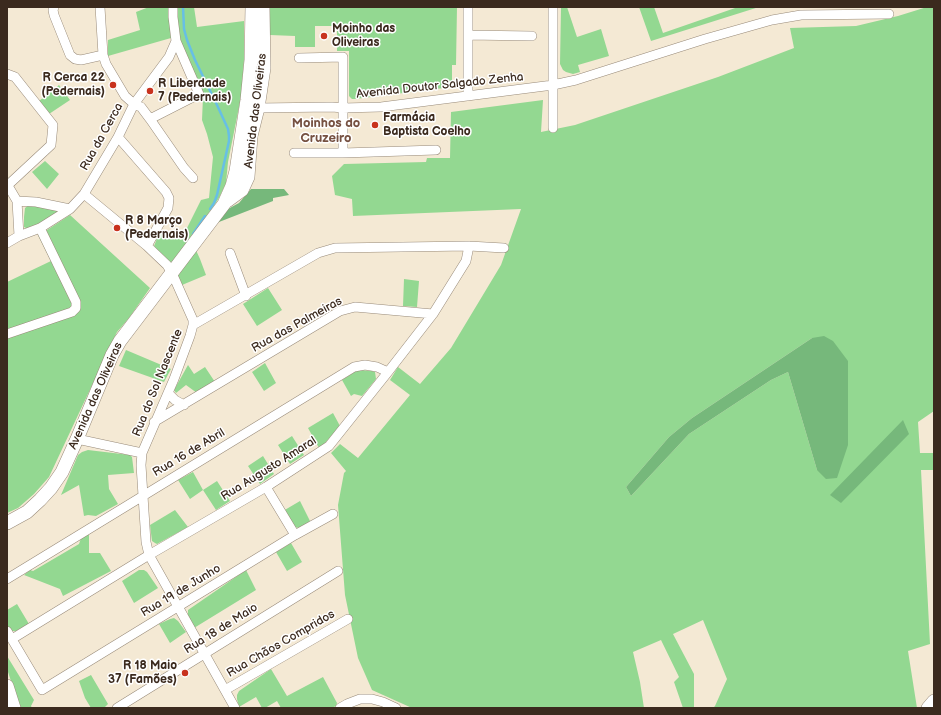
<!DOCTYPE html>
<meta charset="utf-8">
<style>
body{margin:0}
#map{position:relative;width:941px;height:715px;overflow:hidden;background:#f4e9d4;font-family:"Balsamiq Sans",sans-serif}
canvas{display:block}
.frame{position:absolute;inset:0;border:8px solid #3b2a1e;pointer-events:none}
</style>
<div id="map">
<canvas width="941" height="715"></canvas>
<div class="frame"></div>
</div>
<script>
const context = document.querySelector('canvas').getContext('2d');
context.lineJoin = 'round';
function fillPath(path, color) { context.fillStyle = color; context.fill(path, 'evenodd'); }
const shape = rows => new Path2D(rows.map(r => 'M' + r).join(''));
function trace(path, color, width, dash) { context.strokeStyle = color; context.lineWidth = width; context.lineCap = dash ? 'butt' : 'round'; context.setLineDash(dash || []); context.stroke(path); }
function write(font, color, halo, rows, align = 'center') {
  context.font = font + ' "Balsamiq Sans",sans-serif'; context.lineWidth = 3; context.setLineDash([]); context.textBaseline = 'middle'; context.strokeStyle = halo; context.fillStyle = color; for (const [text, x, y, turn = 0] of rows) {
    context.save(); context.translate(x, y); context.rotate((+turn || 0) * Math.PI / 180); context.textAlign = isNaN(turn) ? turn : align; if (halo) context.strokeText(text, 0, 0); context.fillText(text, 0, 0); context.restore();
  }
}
fillPath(shape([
 [149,7,169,7,171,38,108,56,108,40,140,30,136,12],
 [178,7,194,7,197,27,244,21,244,60,241,97,228,162,226,183,219,198,176,261,170,262,156,249,154,246,160,231,181,240,201,200,209,198,213,157,207,134,202,120,203,97,185,56,176,29],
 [270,7,457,7,456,65,452,65,452,87,355,99,352,99,349,96,349,51,337,51,337,26,315,26,315,47,295,47,295,36,270,35],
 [561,7,567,7,577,37,601,29,609,56,578,65,580,72,573,74,566,72,563,70,560,64],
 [639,7,654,7,663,33,738,7,759,7,651,41],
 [927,7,934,7,934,411,918,422,920,453,934,453,934,470,921,470,930,644,908,651,917,708,713,708,715,706,727,679,703,620,673,634,694,674,694,708,683,708,674,682,679,677,661,640,633,652,640,682,644,708,412,708,372,690,358,658,345,595,338,505,344,473,346,471,331,453,340,444,358,458,410,395,390,380,398,367,420,384,451,348,501,265,521,209,353,216,352,199,335,195,332,176,344,164,426,162,427,158,450,158,451,112,543,100,541,132,575,125,718,77,794,48,790,28,856,26,898,16],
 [812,338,817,470,788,372,771,380,689,434,631,496,626,487,669,437,692,418],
 [59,85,70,100,49,114,39,101],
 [45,161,59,174,47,189,32,172],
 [29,205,57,209,57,212,53,216,28,229,24,227,24,217,25,208],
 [70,215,150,288,129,318,117,332,49,477,34,494,18,508,7,513,7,282,51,261,38,235,47,230],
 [195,248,200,259,206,275,182,285,178,275],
 [404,279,419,281,417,307,403,306],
 [268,288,282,310,257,326,243,304],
 [126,350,171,369,164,382,119,366],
 [265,363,276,383,264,391,252,372],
 [188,365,194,374,205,367,215,382,197,393,186,385,176,393,174,390],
 [359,370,372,371,375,372,376,379,362,396,354,394,351,396,342,380,356,371],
 [333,413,340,426,325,443,319,448,308,428],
 [292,436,304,455,290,464,278,445],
 [88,450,130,455,132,457,134,473,108,475,109,489,118,504,96,516,88,515,84,516,79,485,61,495,78,455,82,452],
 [263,456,274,474,260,484,248,466],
 [193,472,203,490,217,481,230,501,216,510,203,490,190,499,178,480],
 [300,501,310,521,300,528,293,527,283,511],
 [175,510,188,527,157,544,155,543,152,541,150,525],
 [89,534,89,553,100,553,111,571,63,596,60,589,24,575,30,570,33,571,79,544,81,538],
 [291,543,302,562,287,571,276,552],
 [139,570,144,570,147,572,158,588,134,603,122,581],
 [246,570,256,590,194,628,188,616,188,610],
 [17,604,29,624,16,631,10,631,7,626,7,610],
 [174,618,178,621,186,632,170,643,159,624,170,619],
 [7,653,7,656,34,700,31,706,32,708,20,708,7,669],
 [271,669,287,696,323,677,337,703,336,706,332,708,281,708,277,701,265,708,262,708,256,697,239,707,237,699,237,695,239,691],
 [91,675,108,704,104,708,91,708,85,698,79,681]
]), '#93d891');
fillPath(shape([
 [251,189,284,189,289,195,273,198,273,201,219,222,215,216,239,203],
 [824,336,833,341,848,361,848,445,837,478,826,479,817,470,788,372,771,380,689,434,631,496,626,487,669,437,692,418,812,338],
 [903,420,909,434,841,503,830,495]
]), '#76b87b');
trace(shape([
 [183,7,184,29,187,40,195,60,217,105,228,129,229,136,229,141,217,195,214,203,210,209],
 [193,234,205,216]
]), '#67bfe5', 2.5);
const street = shape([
 [54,7,53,10,54,15,70,55,75,59,81,60,103,55],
 [100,7,103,55,106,64,125,96,134,104,141,107,150,119,184,168,193,178],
 [468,7,468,96],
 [468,35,532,36],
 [299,58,343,57,343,153],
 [7,74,15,77,53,125,51,145,8,185],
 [258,108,332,107,343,108,381,107,553,85,576,80,705,39,772,20,801,15,889,14],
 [150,119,199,94,176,41],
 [553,128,553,7],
 [118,137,166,192,169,198,168,208,147,246],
 [294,153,343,153,436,150],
 [7,184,17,201,19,236,7,243],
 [84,194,147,246,167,265,172,273,193,320,193,325,190,336,174,379,142,453,141,465,146,542,149,555,235,708],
 [17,201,36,202,70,209,84,194,118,137,134,104,169,57,176,41,173,17,173,7],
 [19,236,40,228,70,209],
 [230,253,246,296],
 [193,325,318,253,335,248,469,246,504,248],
 [7,334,72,312,76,308,76,302,40,228],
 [168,393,175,400,184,405],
 [154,422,340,311,355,307,433,314],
 [77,439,142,453],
 [266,487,295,535],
 [7,579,354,367,365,365,377,367,388,372],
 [7,631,42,690,295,535,333,514],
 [12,639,149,555,266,487,329,446,388,372,433,314,466,261,469,246],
 [225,690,348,619],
 [117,708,338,571],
 [340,708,347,704,360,699,372,699,383,702,396,708]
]);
const secondary = shape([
 [227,201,242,190,248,177,251,136,258,108,264,68,263,7],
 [7,523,27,512,40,500,51,488,62,472,77,439,112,355,120,341,224,204,232,186,236,171,247,100,251,60,252,7],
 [7,686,14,708],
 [928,708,934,701]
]);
trace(street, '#988a79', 10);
trace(secondary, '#988a79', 14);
trace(street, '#fff', 9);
trace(secondary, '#fff', 13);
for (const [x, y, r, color] of [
 [324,36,4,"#c8321e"],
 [113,85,4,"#c8321e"],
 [150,91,4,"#c8321e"],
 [375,125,4,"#c8321e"],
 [117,228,4,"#c8321e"],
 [185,673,4,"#c8321e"]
]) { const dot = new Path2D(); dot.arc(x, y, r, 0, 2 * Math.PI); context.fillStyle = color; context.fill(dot); trace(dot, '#fff', 1.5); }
write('bold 12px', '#3b2a1e', '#fff', [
 ["Moinho das",332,29],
 ["Oliveiras",332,43],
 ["R Cerca 22",105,78,"right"],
 ["(Pedernais)",105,92,"right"],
 ["R Liberdade",158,84],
 ["7 (Pedernais)",158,98],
 ["Farmácia",383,118],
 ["Baptista Coelho",383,132],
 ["R 8 Março",125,221],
 ["(Pedernais)",125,235],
 ["R 18 Maio",177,666,"right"],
 ["37 (Famões)",177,680,"right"]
], 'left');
write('12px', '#3b2a1e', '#fff', [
 ["Avenida Doutor Salgado Zenha",440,86,-6],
 ["Avenida das Oliveiras",256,111,-83],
 ["Rua da Cerca",102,137,-61],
 ["Rua das Palmeiras",297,325,-29],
 ["Rua do Sol Nascente",158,383,-68],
 ["Avenida das Oliveiras",96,396,-66],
 ["Rua 16 de Abril",189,453,-31],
 ["Rua Augusto Amaral",269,469,-32],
 ["Rua 19 de Junho",181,591,-31],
 ["Rua 18 de Maio",221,629,-32],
 ["Rua Chãos Compridos",281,644,-30]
]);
write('bold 13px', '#765142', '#fff', [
 ["Moinhos do",326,124],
 ["Cruzeiro",326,139]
]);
</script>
